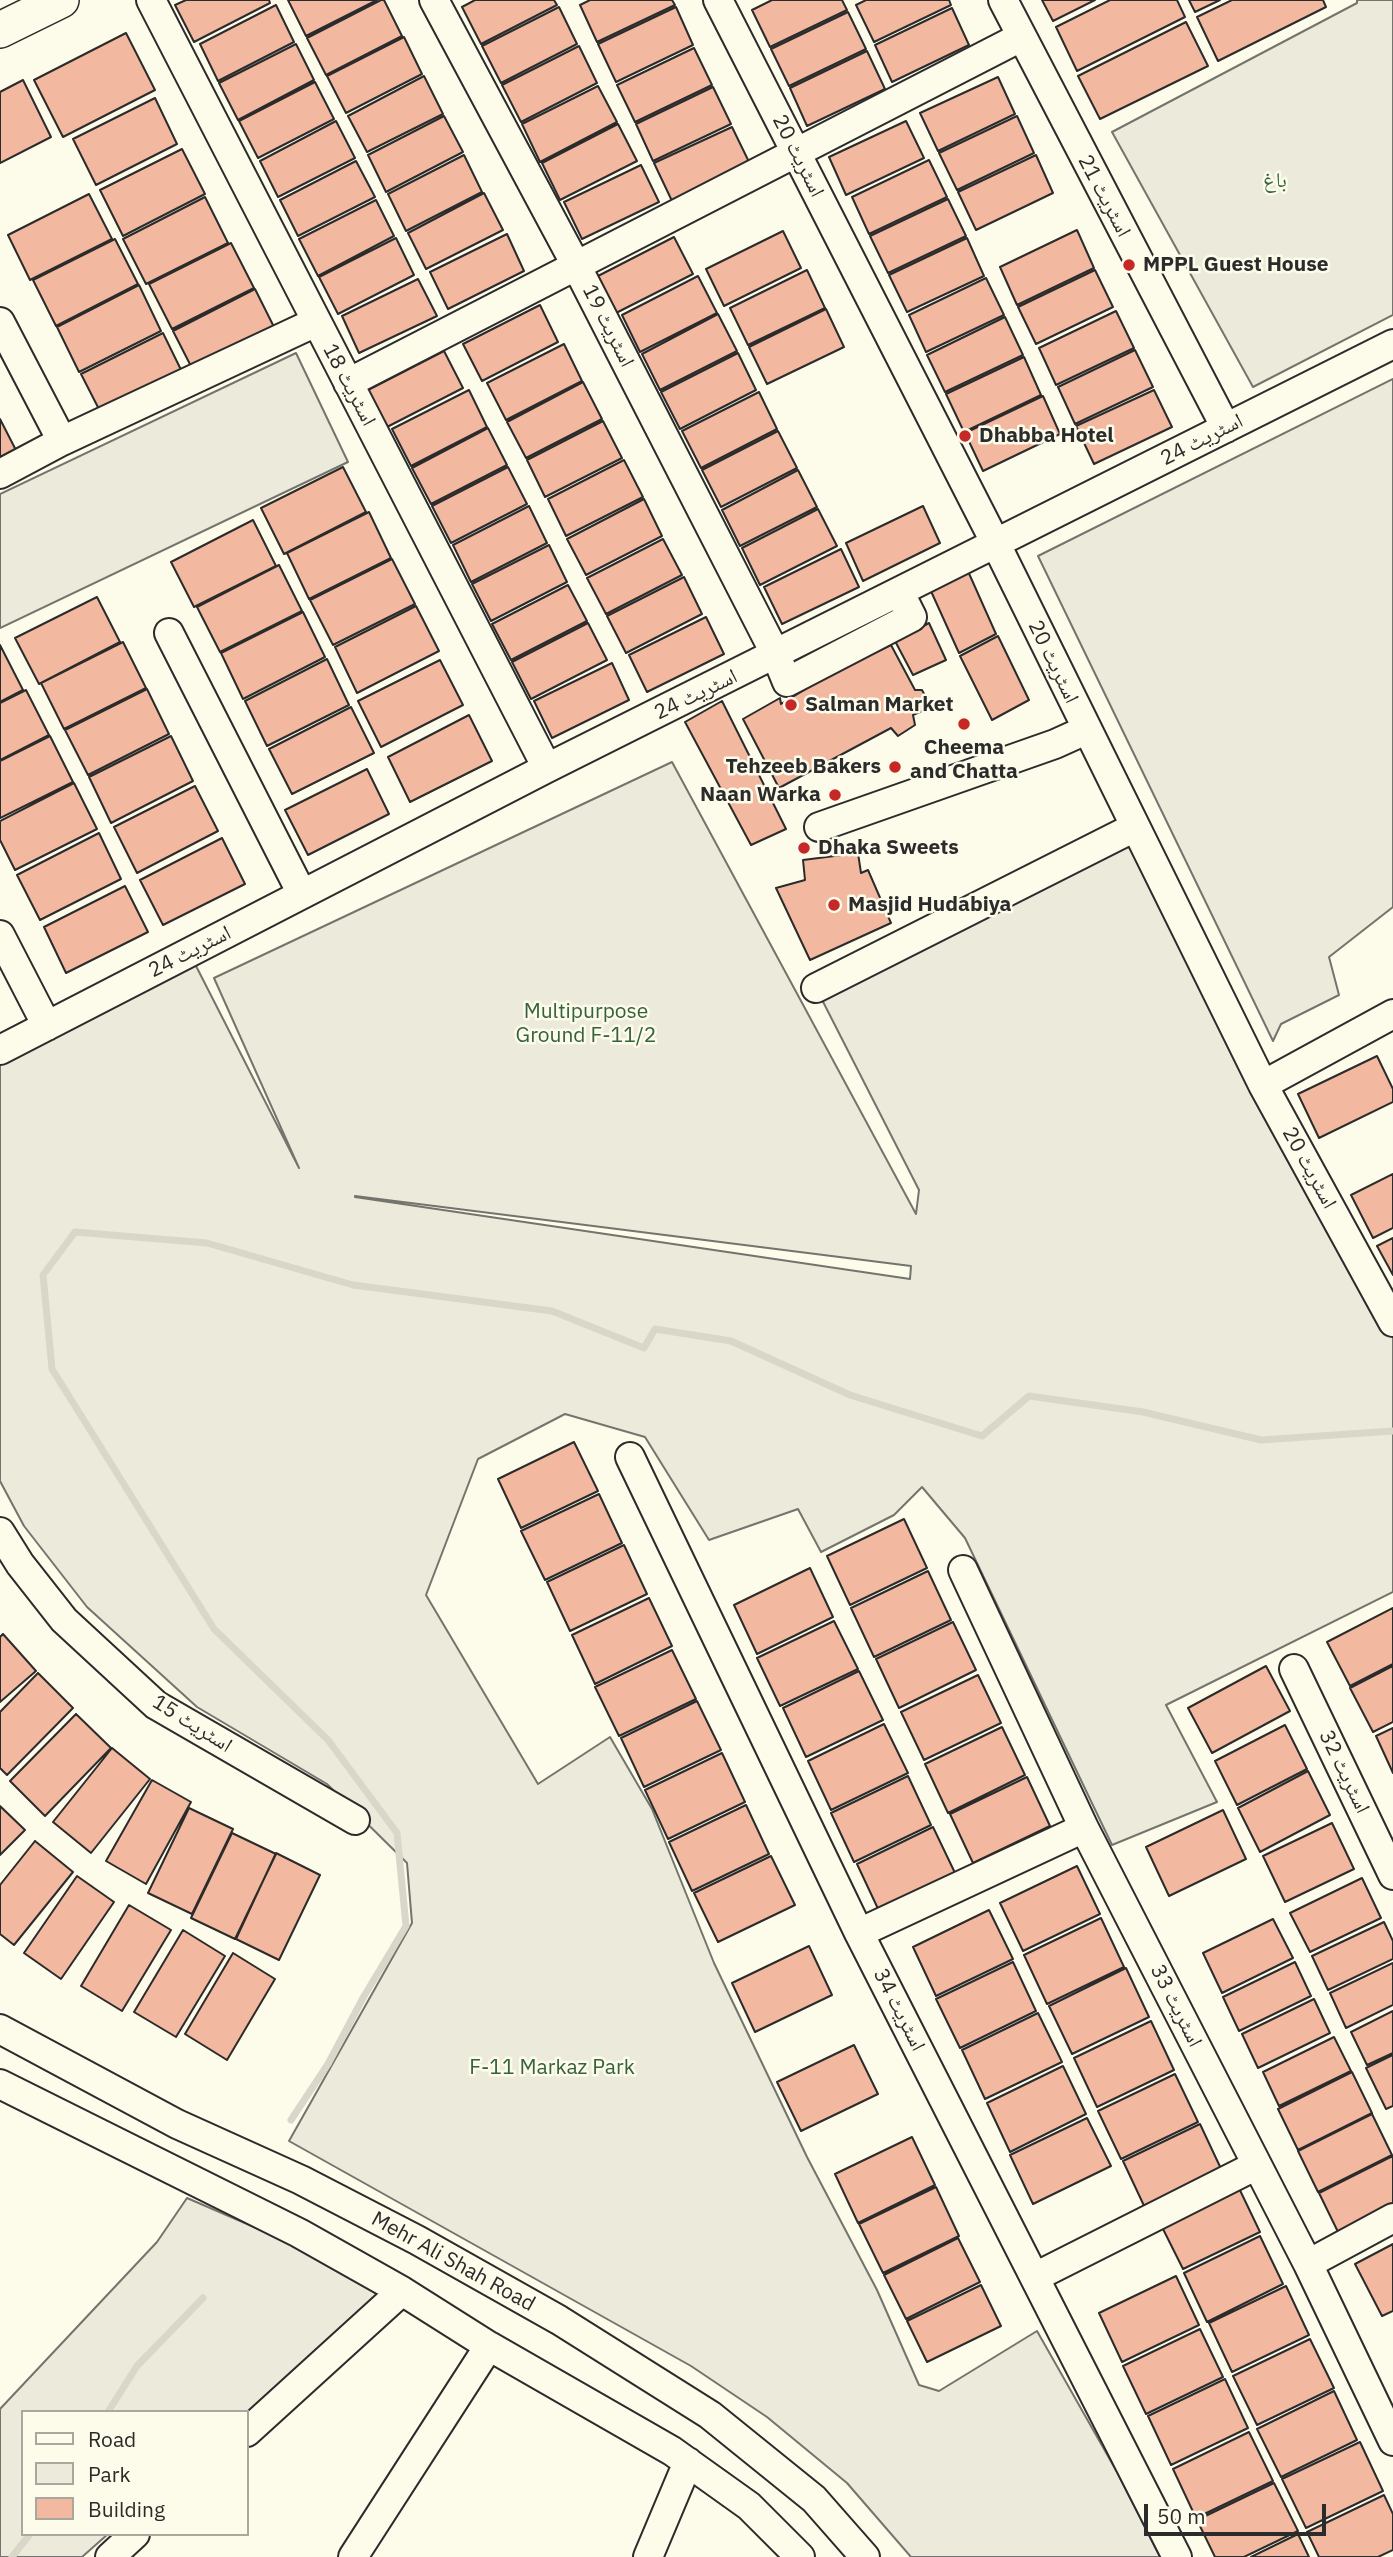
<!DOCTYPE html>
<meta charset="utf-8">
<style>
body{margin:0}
#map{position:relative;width:1393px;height:2557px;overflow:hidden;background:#fdfbea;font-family:"IBM Plex Sans",sans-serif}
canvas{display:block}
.legend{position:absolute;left:21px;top:2410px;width:228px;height:126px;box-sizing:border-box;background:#fdfbea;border:2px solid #a9a89e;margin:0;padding:9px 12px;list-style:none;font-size:21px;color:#2b2b2b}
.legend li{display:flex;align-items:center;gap:14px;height:35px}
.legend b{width:35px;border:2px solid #a9a89e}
.scale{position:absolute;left:1144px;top:2504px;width:182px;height:32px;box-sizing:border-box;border:4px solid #2b2b2b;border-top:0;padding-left:9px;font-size:21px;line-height:24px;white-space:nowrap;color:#2b2b2b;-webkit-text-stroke:5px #fdfbea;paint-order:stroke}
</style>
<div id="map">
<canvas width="1393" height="2557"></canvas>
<ul class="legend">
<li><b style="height:9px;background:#fdfbea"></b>Road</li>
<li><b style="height:19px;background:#ecebdb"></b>Park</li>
<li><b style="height:19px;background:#f2b8a0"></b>Building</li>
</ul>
<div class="scale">50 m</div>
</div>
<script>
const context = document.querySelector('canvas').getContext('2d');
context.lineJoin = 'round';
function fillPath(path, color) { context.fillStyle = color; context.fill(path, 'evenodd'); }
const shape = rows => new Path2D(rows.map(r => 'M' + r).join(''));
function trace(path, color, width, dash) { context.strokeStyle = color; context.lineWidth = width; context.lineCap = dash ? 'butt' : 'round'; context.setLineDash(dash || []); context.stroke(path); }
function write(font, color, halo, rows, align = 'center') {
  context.font = font + ' "IBM Plex Sans","Noto Naskh Arabic",sans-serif'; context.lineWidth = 5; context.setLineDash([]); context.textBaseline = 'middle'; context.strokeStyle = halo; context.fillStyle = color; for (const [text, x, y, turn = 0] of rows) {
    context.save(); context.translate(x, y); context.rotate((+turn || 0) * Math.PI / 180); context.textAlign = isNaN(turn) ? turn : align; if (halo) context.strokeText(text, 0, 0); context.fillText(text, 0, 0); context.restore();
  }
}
const green = shape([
 [1357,0,1393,0,1393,315,1253,387,1112,132,1357,3,1357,0],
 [296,353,348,462,0,628,0,494,296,353],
 [1393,379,1393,907,1329,957,1339,995,1281,1024,1273,1041,1038,556,1393,379],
 [672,762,916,1214,919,1190,816,988,1135,827,1393,1332,1393,1592,1166,1705,1217,1802,1112,1845,965,1538,922,1487,894,1515,821,1552,798,1509,709,1540,645,1437,565,1414,478,1459,426,1595,538,1784,610,1737,652,1809,714,1963,807,2157,877,2290,919,2385,939,2391,1037,2331,1117,2472,1160,2557,911,2557,847,2483,767,2417,691,2366,289,2141,412,1923,407,1863,327,1784,197,1707,87,1607,24,1526,0,1481,0,1065,195,964,299,1168,214,978,672,762],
 [355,1196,911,1266,910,1279,355,1197,355,1196],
 [187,2198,402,2291,247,2419,247,2412,23,2412,23,2534,108,2534,82,2557,0,2557,0,2409,157,2242,187,2198]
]);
fillPath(green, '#ecebdb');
trace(green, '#74746e', 2);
trace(shape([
 [291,2120,328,2064,363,1998,406,1926,397,1833,328,1740,214,1629,52,1369,43,1275,75,1232,207,1243,353,1285,552,1311,644,1348,655,1329,731,1341,850,1395,982,1436,1029,1396,1143,1412,1261,1440,1393,1431],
 [108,2412,137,2366,203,2298],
 [12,2557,30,2534]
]), '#d8d7c9', 7);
const building = shape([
 [186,0,269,0,270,3,194,42,175,5,186,0],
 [288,0,377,0,306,36,288,0],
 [381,0,384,0,402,36,326,75,307,38,381,0],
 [475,0,554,0,557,5,481,44,462,7,475,0],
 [590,0,672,0,675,5,597,42,580,5,590,0],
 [772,0,842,0,847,10,770,47,752,10,772,0],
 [866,0,949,0,951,5,874,42,856,5,866,0],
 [1042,0,1095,0,1053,21,1042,0],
 [1110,0,1177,0,1185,17,1077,71,1056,27,1110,0],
 [1189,0,1220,0,1195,12,1189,0],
 [1232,0,1323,0,1326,7,1218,61,1197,17,1232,0],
 [276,5,294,42,218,81,200,44,276,5],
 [559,7,577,44,501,83,482,46,559,7],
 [676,7,693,45,616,82,598,44,676,7],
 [952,8,969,45,892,82,875,45,952,8],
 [848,12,866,49,789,86,771,49,848,12],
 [1186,22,1208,66,1100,119,1078,76,1186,22],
 [126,33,155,90,63,137,34,80,126,33],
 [404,37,422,74,346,113,327,76,404,37],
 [296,44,314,80,238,120,219,83,296,44],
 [579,46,597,83,521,122,502,85,579,46],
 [694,48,712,85,635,122,617,85,694,48],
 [867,51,885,89,807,126,790,88,867,51],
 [424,76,443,114,367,152,348,116,424,76],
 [998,77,1015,114,938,151,920,113,998,77],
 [23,80,51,137,0,163,0,92,23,80],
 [315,82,334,119,258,158,239,121,315,82],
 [598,86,617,122,540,162,522,124,598,86],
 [713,87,731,124,653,161,636,124,713,87],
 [155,98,177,144,96,185,73,139,155,98],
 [444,116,463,152,386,192,368,155,444,116],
 [1017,116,1034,153,957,190,939,153,1017,116],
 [336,121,355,158,278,197,260,161,336,121],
 [906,121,924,158,846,195,829,157,906,121],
 [618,124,637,161,560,200,542,163,618,124],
 [732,127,750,164,672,201,654,163,732,127],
 [182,149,205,194,123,236,100,190,182,149],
 [464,155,482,192,406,231,388,194,464,155],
 [1036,155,1053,193,976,230,958,192,1036,155],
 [929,160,947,197,869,234,852,197,929,160],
 [356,161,375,197,298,236,280,200,356,161],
 [641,165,659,202,582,239,564,202,641,165],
 [484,193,503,230,426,269,408,233,484,193],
 [89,194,112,239,30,280,8,235,89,194],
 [205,197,228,243,146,284,123,239,205,197],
 [948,199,966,236,888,273,870,236,948,199],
 [376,200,394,236,318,276,299,239,376,200],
 [1077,230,1094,268,1017,305,1000,267,1077,230],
 [783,231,801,268,724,306,706,269,783,231],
 [507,234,524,271,448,309,430,272,507,234],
 [674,237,693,274,616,313,598,276,674,237],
 [396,238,414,275,338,314,319,277,396,238],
 [967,238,984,276,907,312,889,275,967,238],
 [115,239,138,284,56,326,33,280,115,239],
 [231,243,254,288,172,329,149,284,231,243],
 [807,270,825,308,748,345,730,308,807,270],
 [1095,270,1113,307,1036,344,1018,307,1095,270],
 [698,276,717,313,640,352,622,315,698,276],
 [986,278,1004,315,926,352,909,315,986,278],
 [418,279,437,316,359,353,342,316,418,279],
 [139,285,161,331,79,372,57,327,139,285],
 [255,289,278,335,196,376,173,331,255,289],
 [540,305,558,342,482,381,463,344,540,305],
 [826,309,844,347,767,384,749,347,826,309],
 [1116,311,1134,348,1056,385,1039,348,1116,311],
 [718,314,737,351,660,390,642,354,718,314],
 [1005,317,1023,355,945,392,927,355,1005,317],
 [163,333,185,378,104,419,81,374,163,333],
 [564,344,582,381,506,420,487,383,564,344],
 [1135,350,1153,387,1075,424,1058,387,1135,350],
 [444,351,463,388,387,427,368,390,444,351],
 [738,353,756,390,680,429,661,392,738,353],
 [1024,357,1041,395,964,432,946,394,1024,357],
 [583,382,602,419,526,458,507,422,583,382],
 [469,390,487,427,411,466,392,429,469,390],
 [1154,390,1172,427,1094,464,1076,426,1154,390],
 [759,392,777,429,701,468,682,431,759,392],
 [1043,396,1060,434,983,471,965,433,1043,396],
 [0,419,21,460,0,471,0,419],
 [603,421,622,458,545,497,527,460,603,421],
 [488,428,507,465,431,504,412,468,488,428],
 [778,431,797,468,721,507,702,470,778,431],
 [624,460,643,497,566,536,548,499,624,460],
 [343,467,366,512,284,554,261,508,343,467],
 [508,467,527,504,451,543,432,506,508,467],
 [798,470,817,507,740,546,722,510,798,470],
 [644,499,662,536,586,575,567,539,644,499],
 [529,506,547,543,471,582,453,545,529,506],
 [923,506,940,543,863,581,846,543,923,506],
 [818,509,837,546,760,585,742,548,818,509],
 [369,512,391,558,309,599,287,553,369,512],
 [253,520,276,566,194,607,171,562,253,520],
 [663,539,682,575,606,614,587,578,663,539],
 [549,545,567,582,491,621,472,584,549,545],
 [841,549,859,587,782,624,764,587,841,549],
 [392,559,415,604,333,645,310,600,392,559],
 [279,565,302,611,220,652,197,607,279,565],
 [967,569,996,634,959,653,930,589,967,569],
 [684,577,702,614,626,653,607,616,684,577],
 [568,585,587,621,511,660,492,624,568,585],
 [97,597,120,642,39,684,15,638,97,597],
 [416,606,439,651,357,693,335,647,416,606],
 [303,612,325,657,243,699,221,653,303,612],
 [706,617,724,654,647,692,629,655,706,617],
 [588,623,607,660,531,699,512,662,588,623],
 [929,623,946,660,913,675,895,641,929,623],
 [998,636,1029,700,992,720,960,656,998,636],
 [123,642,146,688,64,729,41,683,123,642],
 [0,645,23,690,0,702,0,645],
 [891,645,915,690,922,690,931,707,913,715,915,725,898,736,891,728,779,788,743,719,780,698,781,704,832,673,891,645],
 [327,659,349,705,267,746,245,701,327,659],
 [440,660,463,705,381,747,358,701,440,660],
 [612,663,629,700,552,738,534,701,612,663],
 [147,689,169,734,88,775,65,730,147,689],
 [26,690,49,735,0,760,0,703,26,690],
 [722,701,786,829,751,845,685,722,722,701],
 [351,707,374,753,292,794,269,749,351,707],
 [469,715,492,761,410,802,388,757,469,715],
 [50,736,73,782,0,818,0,761,50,736],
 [171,736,193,781,111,823,89,777,171,736],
 [367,769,389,814,308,855,285,810,367,769],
 [74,783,97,829,15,870,0,840,0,821,74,783],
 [195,786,218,831,137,873,114,827,195,786],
 [99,833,121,879,40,920,17,875,99,833],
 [222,838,245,884,163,925,140,880,222,838],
 [858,853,861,873,868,870,891,923,810,960,776,888,805,880,803,860,858,853],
 [125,886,148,932,66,973,44,927,125,886],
 [1377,1056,1393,1089,1393,1102,1319,1138,1298,1094,1377,1056],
 [1393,1174,1393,1228,1373,1238,1351,1195,1393,1174],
 [1393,1238,1393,1275,1377,1246,1393,1238],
 [574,1442,598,1491,521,1528,498,1479,574,1442],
 [599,1494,622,1543,545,1580,521,1531,599,1494],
 [904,1519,927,1568,850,1605,827,1556,904,1519],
 [624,1545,647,1594,570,1631,547,1582,624,1545],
 [810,1568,833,1617,757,1654,734,1605,810,1568],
 [928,1571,951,1620,874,1657,851,1608,928,1571],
 [649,1598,672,1646,595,1684,572,1635,649,1598],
 [1393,1608,1393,1664,1350,1686,1327,1642,1393,1608],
 [834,1621,858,1669,780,1706,757,1658,834,1621],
 [953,1622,976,1670,899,1708,876,1659,953,1622],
 [3,1634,36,1671,0,1702,0,1637,3,1634],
 [672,1650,696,1699,619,1736,595,1687,672,1650],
 [1266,1666,1290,1711,1212,1753,1188,1708,1266,1666],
 [1393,1666,1393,1722,1373,1732,1350,1688,1393,1666],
 [859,1671,883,1720,806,1757,783,1708,859,1671],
 [38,1673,73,1708,7,1775,0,1768,0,1712,38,1673],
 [978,1675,1001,1723,924,1760,901,1712,978,1675],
 [697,1701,721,1750,644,1787,621,1738,697,1701],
 [76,1714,111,1748,45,1816,10,1781,76,1714],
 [884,1724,908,1773,831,1810,808,1761,884,1724],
 [1285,1725,1307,1769,1237,1805,1215,1761,1285,1725],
 [1002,1727,1025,1775,948,1813,925,1764,1002,1727],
 [1393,1728,1393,1773,1376,1736,1393,1728],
 [112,1748,150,1779,91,1853,53,1822,112,1748],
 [722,1753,745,1802,668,1839,645,1790,722,1753],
 [1308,1771,1330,1815,1260,1852,1238,1808,1308,1771],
 [908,1776,931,1825,854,1862,831,1813,908,1776],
 [1027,1777,1050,1826,973,1863,950,1814,1027,1777],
 [152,1780,191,1802,146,1884,106,1861,152,1780],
 [746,1805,769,1854,692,1891,669,1842,746,1805],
 [0,1806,25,1830,0,1855,0,1806],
 [189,1808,233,1829,192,1914,148,1893,189,1808],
 [1223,1810,1246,1859,1169,1896,1146,1847,1223,1810],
 [1332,1823,1354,1869,1285,1902,1263,1856,1332,1823],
 [933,1827,956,1875,880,1913,857,1864,933,1827],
 [232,1833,276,1854,235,1939,191,1918,232,1833],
 [35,1841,73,1872,14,1945,0,1934,0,1885,35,1841],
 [276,1853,320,1875,279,1960,236,1939,276,1853],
 [771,1856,795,1905,718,1942,694,1893,771,1856],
 [1077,1866,1100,1914,1023,1951,1000,1903,1077,1866],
 [77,1876,114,1902,61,1979,24,1953,77,1876],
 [1362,1878,1381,1918,1310,1952,1290,1913,1362,1878],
 [129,1905,171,1930,122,2011,81,1986,129,1905],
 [989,1910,1013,1959,936,1996,913,1947,989,1910],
 [1101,1918,1124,1967,1047,2004,1024,1955,1101,1918],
 [1273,1919,1293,1958,1222,1993,1203,1953,1273,1919],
 [1384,1922,1393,1941,1393,1959,1328,1990,1312,1956,1384,1922],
 [183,1930,225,1956,176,2037,134,2012,183,1930],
 [809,1946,832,1995,755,2032,732,1983,809,1946],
 [233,1953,275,1979,227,2060,185,2034,233,1953],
 [1013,1962,1036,2011,960,2048,936,1999,1013,1962],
 [1295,1962,1311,1996,1239,2031,1223,1997,1295,1962],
 [1393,1963,1393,2005,1346,2028,1330,1993,1393,1963],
 [1126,1968,1149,2017,1072,2054,1049,2006,1126,1968],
 [1314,1999,1330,2033,1258,2068,1242,2034,1314,1999],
 [1393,2011,1393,2053,1367,2065,1351,2032,1393,2011],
 [1038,2013,1062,2062,985,2099,962,2050,1038,2013],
 [1151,2021,1174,2070,1097,2107,1074,2058,1151,2021],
 [1334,2037,1351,2071,1279,2106,1263,2072,1334,2037],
 [854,2045,878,2094,801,2131,777,2082,854,2045],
 [1393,2055,1393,2106,1386,2109,1366,2068,1393,2055],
 [1063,2066,1086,2114,1010,2152,987,2103,1063,2066],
 [1352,2072,1372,2113,1298,2150,1278,2109,1352,2072],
 [1175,2074,1198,2122,1121,2159,1098,2111,1175,2074],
 [1372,2114,1392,2155,1318,2192,1298,2151,1372,2114],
 [1087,2118,1111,2166,1033,2204,1010,2155,1087,2118],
 [1200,2124,1223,2173,1146,2210,1123,2161,1200,2124],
 [912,2137,935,2185,858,2223,835,2174,912,2137],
 [1393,2156,1393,2208,1339,2234,1319,2193,1393,2156],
 [1237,2184,1260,2232,1183,2269,1159,2221,1237,2184],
 [936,2187,959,2236,883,2273,859,2224,936,2187],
 [1260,2236,1283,2284,1207,2322,1184,2273,1260,2236],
 [958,2238,980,2282,906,2319,884,2275,958,2238],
 [1393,2244,1393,2311,1382,2316,1355,2264,1393,2244],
 [1176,2276,1199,2325,1122,2362,1099,2313,1176,2276],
 [981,2285,1001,2326,927,2362,907,2321,981,2285],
 [1286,2286,1309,2335,1232,2372,1209,2323,1286,2286],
 [1200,2329,1223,2377,1146,2414,1123,2366,1200,2329],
 [1310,2339,1334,2388,1257,2425,1233,2376,1310,2339],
 [1225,2379,1248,2428,1171,2465,1148,2416,1225,2379],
 [1334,2391,1357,2440,1281,2477,1257,2429,1334,2391],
 [1249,2432,1273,2481,1196,2518,1173,2469,1249,2432],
 [1360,2442,1383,2491,1306,2528,1282,2479,1360,2442],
 [1274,2483,1298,2531,1244,2557,1215,2557,1197,2520,1274,2483],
 [1384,2495,1393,2514,1393,2550,1378,2557,1319,2557,1307,2532,1384,2495],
 [1298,2534,1309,2557,1251,2557,1298,2534]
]);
fillPath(building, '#f2b8a0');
trace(building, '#2b2b2b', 2);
const minor = shape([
 [151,0,547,768],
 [434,0,577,267,776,655,787,682,912,617,900,593],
 [718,0,996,544,1263,1085,1393,1322],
 [1003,0,1226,428],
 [0,322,62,441],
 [348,383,1021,37],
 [0,474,62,441,316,322],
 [169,633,302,894],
 [819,827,1055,744,1086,730],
 [0,935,47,1026],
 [816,988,1135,827],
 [0,1050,547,768,1393,344],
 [1263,1085,1393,1014],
 [630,1457,859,1933,1177,2557],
 [0,1532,20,1564,64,1620,156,1705,355,1820],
 [963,1570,1084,1828,1308,2264,1393,2441],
 [1294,1669,1393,1875],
 [859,1933,1084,1828],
 [0,2029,177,2124,301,2180,417,2240,559,2320,710,2415,814,2499,865,2557],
 [0,2084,299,2233,402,2291,489,2346,672,2451,749,2506,800,2557],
 [1308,2264,1393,2218],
 [1035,2277,1257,2165],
 [247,2432,402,2291],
 [110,2557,135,2534],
 [353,2557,489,2346],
 [648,2557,688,2462]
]);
const major = shape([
 [0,30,61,0]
]);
trace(minor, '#2b2b2b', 32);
trace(major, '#2b2b2b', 38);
trace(minor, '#fdfbea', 28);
trace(major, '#fdfbea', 35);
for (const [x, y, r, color] of [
 [1129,265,7,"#c62828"],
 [965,436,7,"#c62828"],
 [791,705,7,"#c62828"],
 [964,724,7,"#c62828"],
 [895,767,7,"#c62828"],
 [835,795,7,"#c62828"],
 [804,848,7,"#c62828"],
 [834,905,7,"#c62828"]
]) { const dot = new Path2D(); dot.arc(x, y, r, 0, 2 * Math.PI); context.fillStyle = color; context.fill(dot); trace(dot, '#fdfbea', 2.5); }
write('21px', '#2b2b2b', '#fdfbea', [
 ["اسٹریٹ 20",798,156,63],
 ["اسٹریٹ 21",1104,196,62],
 ["اسٹریٹ 19",608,326,63],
 ["اسٹریٹ 18",349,385,62],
 ["اسٹریٹ 24",1202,440,-27],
 ["اسٹریٹ 20",1053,662,64],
 ["اسٹریٹ 24",696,695,-26],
 ["اسٹریٹ 24",190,952,-27],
 ["اسٹریٹ 20",1309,1168,61],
 ["اسٹریٹ 15",192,1724,32],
 ["اسٹریٹ 32",1344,1772,64],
 ["اسٹریٹ 33",1176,2006,63],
 ["اسٹریٹ 34",899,2010,63],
 ["Mehr Ali Shah Road",453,2262,29]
]);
write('21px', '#34623c', '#fdfbea', [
 ["باغ",1275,181],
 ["Multipurpose",586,1012],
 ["Ground F-11/2",586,1036],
 ["F-11 Markaz Park",552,2068]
]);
write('bold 21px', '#2b2b2b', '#fdfbea', [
 ["MPPL Guest House",1143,265],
 ["Dhabba Hotel",979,436],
 ["Salman Market",805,705],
 ["Cheema",964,748,"center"],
 ["and Chatta",964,772,"center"],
 ["Tehzeeb Bakers",881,767,"right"],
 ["Naan Warka",821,795,"right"],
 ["Dhaka Sweets",818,848],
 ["Masjid Hudabiya",848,905]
], 'left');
</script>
